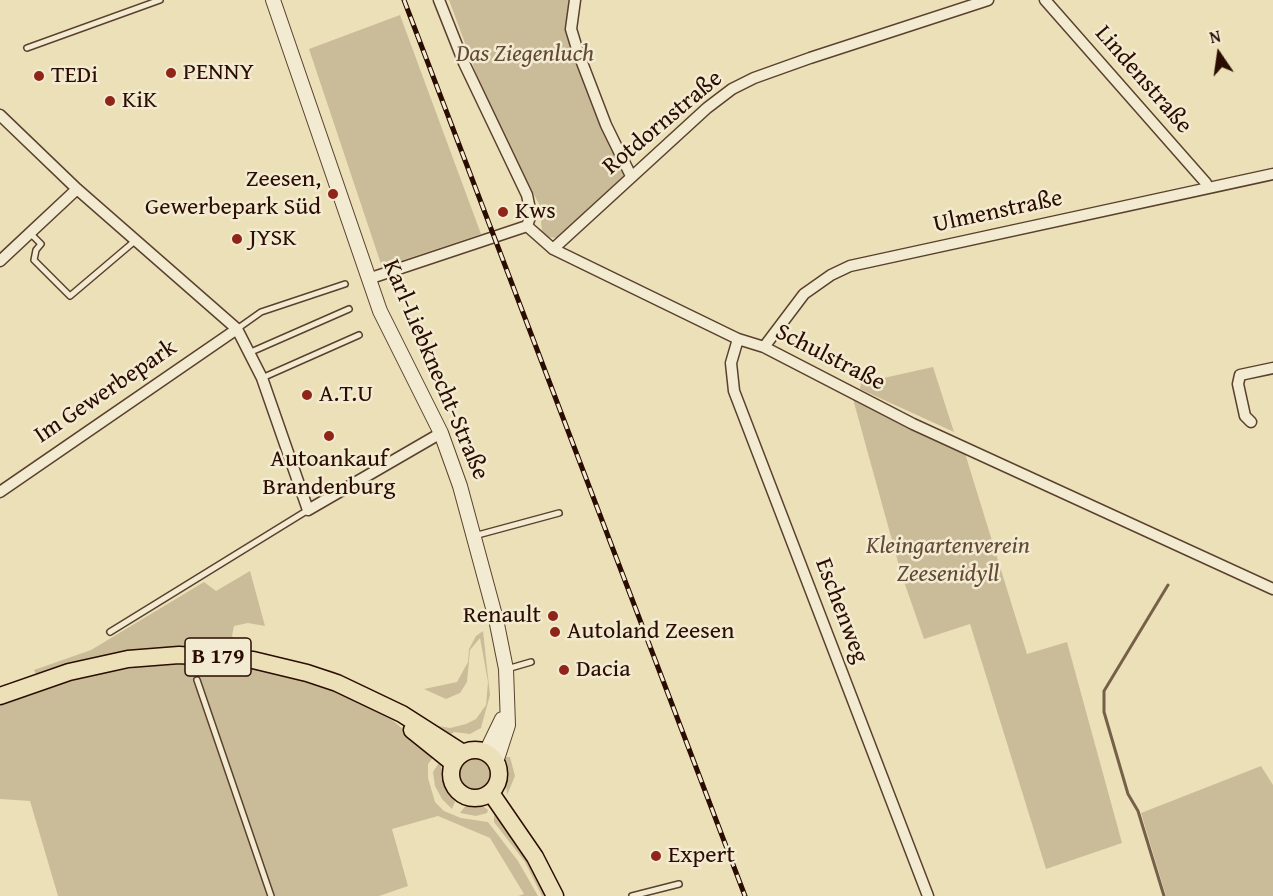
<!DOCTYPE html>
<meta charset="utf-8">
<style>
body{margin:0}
#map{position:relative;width:1273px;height:896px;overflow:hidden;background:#ece0b8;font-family:"Gentium Book Plus",serif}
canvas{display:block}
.north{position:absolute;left:1189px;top:24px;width:60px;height:60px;-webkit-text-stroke:4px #f3ebd1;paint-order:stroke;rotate:347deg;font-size:16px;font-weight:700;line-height:24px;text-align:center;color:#2a0c00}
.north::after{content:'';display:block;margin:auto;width:21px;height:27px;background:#2a0c00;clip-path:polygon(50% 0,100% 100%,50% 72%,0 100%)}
</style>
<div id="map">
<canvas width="1273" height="896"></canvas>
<div class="north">N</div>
</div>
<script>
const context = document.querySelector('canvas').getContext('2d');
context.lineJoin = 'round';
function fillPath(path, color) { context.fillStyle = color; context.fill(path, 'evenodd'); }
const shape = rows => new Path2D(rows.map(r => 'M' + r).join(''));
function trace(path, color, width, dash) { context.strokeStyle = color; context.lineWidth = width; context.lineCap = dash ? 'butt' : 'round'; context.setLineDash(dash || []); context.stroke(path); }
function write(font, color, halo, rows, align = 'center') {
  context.font = font + ' "Gentium Book Plus",serif'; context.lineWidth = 5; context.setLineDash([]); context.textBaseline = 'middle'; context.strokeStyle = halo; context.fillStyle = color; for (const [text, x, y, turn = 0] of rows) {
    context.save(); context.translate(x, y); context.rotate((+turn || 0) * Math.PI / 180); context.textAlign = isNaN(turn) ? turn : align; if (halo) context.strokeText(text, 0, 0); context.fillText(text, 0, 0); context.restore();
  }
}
fillPath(shape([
 [449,0,575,0,571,29,631,176,591,207,557,238,547,237,542,231,539,204,511,153,476,73],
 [400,15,481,234,382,267,309,49],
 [933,367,954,432,860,389,861,383],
 [853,399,964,450,1027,654,1067,642,1122,843,1046,869,970,624,924,639,901,573],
 [250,571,265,626,248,623,234,626,232,636,241,649,333,671,439,726,450,728,466,724,476,719,486,705,488,682,480,638,470,650,467,682,460,693,446,699,424,689,457,682,468,662,469,649,476,636,483,631,490,695,481,728,470,734,454,732,448,737,437,729,240,653,37,676,34,670,91,650,204,582,216,591],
 [161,664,228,665,273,672,339,693,392,720,435,755,428,764,428,778,435,802,444,811,461,818,488,822,518,861,538,896,518,896,524,894,490,838,438,816,392,829,408,886,379,896,58,896,30,801,0,799,0,706,67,682,101,673],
 [504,757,510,757,515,776,507,795],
 '458 774a17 17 0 1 1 34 0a17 17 0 1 1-34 0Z',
 [440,761,445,783,456,799,452,809,442,799,435,786,433,772],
 [1261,766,1273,785,1273,896,1166,896,1141,813],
 [467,804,484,807,488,810,487,813,476,816,460,813],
 [494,814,521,847,549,896,542,896,525,862,494,822]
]), '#cbbc99');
trace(shape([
 [1164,896,1138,811,1128,794,1104,712,1104,691,1168,585]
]), '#776049', 3);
const service = shape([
 [27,48,160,0],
 [30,233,41,244,36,250,34,260,70,296,136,240],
 [237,329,261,312,345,284],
 [251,352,349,309],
 [262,378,359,335],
 [474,536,559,513],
 [110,632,308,510],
 [507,669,531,662],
 [197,680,271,896],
 [632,896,679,884]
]);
const minor = shape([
 [439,0,464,63,527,195,531,214,527,226],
 [575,0,571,29,578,52,606,125,631,176],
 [1045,0,1206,183,1207,188],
 [0,115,77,189,237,329,262,378,308,510,441,433],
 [527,226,553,249,738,339,764,347,913,424,1273,589],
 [553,249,707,108,732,89,754,78,810,58,988,0],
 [0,261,77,189],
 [368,279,527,226],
 [738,339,731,363,734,391,928,896],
 [764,347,804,294,831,275,850,266,1273,174],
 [1251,422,1245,416,1238,384,1240,375,1273,368],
 [0,492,237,329]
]);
const tertiary = shape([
 [273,0,380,311,441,433,460,486,496,619,506,669,508,725,496,762],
 [486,752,502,719]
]);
const primary = shape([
 [0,696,69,672,128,659,179,655,253,660,307,673,337,683,402,714,463,753],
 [412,730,453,763],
 '451 774a24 24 0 1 1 48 0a24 24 0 1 1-48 0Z',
 [491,793,535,857,555,896]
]);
trace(service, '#5a412e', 8);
trace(minor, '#5a412e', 13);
trace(tertiary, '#5a412e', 16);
trace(primary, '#2a0c00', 19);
trace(service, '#f3ebd1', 5);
trace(minor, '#f3ebd1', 10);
trace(tertiary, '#f3ebd1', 14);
trace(primary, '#ece0b8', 16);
const rail = shape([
 [404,0,745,896]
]);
trace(rail, '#2a0c00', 5);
trace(rail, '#f3ebd1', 3, [9]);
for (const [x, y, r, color] of [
 [171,73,6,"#8f2418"],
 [39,76,6,"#8f2418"],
 [110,101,6,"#8f2418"],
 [333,194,6,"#8f2418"],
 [503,212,6,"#8f2418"],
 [237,239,6,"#8f2418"],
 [307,395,6,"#8f2418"],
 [329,436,6,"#8f2418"],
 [553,616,6,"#8f2418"],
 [555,632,6,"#8f2418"],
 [564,670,6,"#8f2418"],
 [656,856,6,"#8f2418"]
]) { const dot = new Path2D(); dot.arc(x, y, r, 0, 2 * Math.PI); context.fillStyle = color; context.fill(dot); trace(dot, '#f3ebd1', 2); }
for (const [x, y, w] of [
 [218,657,66]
]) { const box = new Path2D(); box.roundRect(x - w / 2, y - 19, w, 38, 4.5); context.fillStyle = '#f3ebd1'; context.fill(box); trace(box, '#2a0c00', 1.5); }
write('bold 22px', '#2a0c00', null, [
 ["B 179",218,657]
]);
write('italic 24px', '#624a36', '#f3ebd1', [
 ["Das Ziegenluch",525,55],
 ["Kleingartenverein",948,547],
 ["Zeesenidyll",948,575]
]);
write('24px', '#2a0c00', '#f3ebd1', [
 ["PENNY",183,73],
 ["TEDi",51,76],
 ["KiK",122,101],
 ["Zeesen,",321,180,"right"],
 ["Gewerbepark Süd",321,208,"right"],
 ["Kws",515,212],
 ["JYSK",249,239],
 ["A.T.U",319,395],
 ["Autoankauf",329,460,"center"],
 ["Brandenburg",329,488,"center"],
 ["Renault",541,616,"right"],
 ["Autoland Zeesen",567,632],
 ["Dacia",576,670],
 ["Expert",668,856]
], 'left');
write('24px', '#2a0c00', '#f3ebd1', [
 ["Lindenstraße",1143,80,49],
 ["Rotdornstraße",663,123,-40],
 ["Ulmenstraße",998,212,-12],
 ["Schulstraße",830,358,27],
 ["Karl-Liebknecht-Straße",435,370,67],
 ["Im Gewerbepark",106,392,-34],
 ["Eschenweg",841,611,69]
]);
</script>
